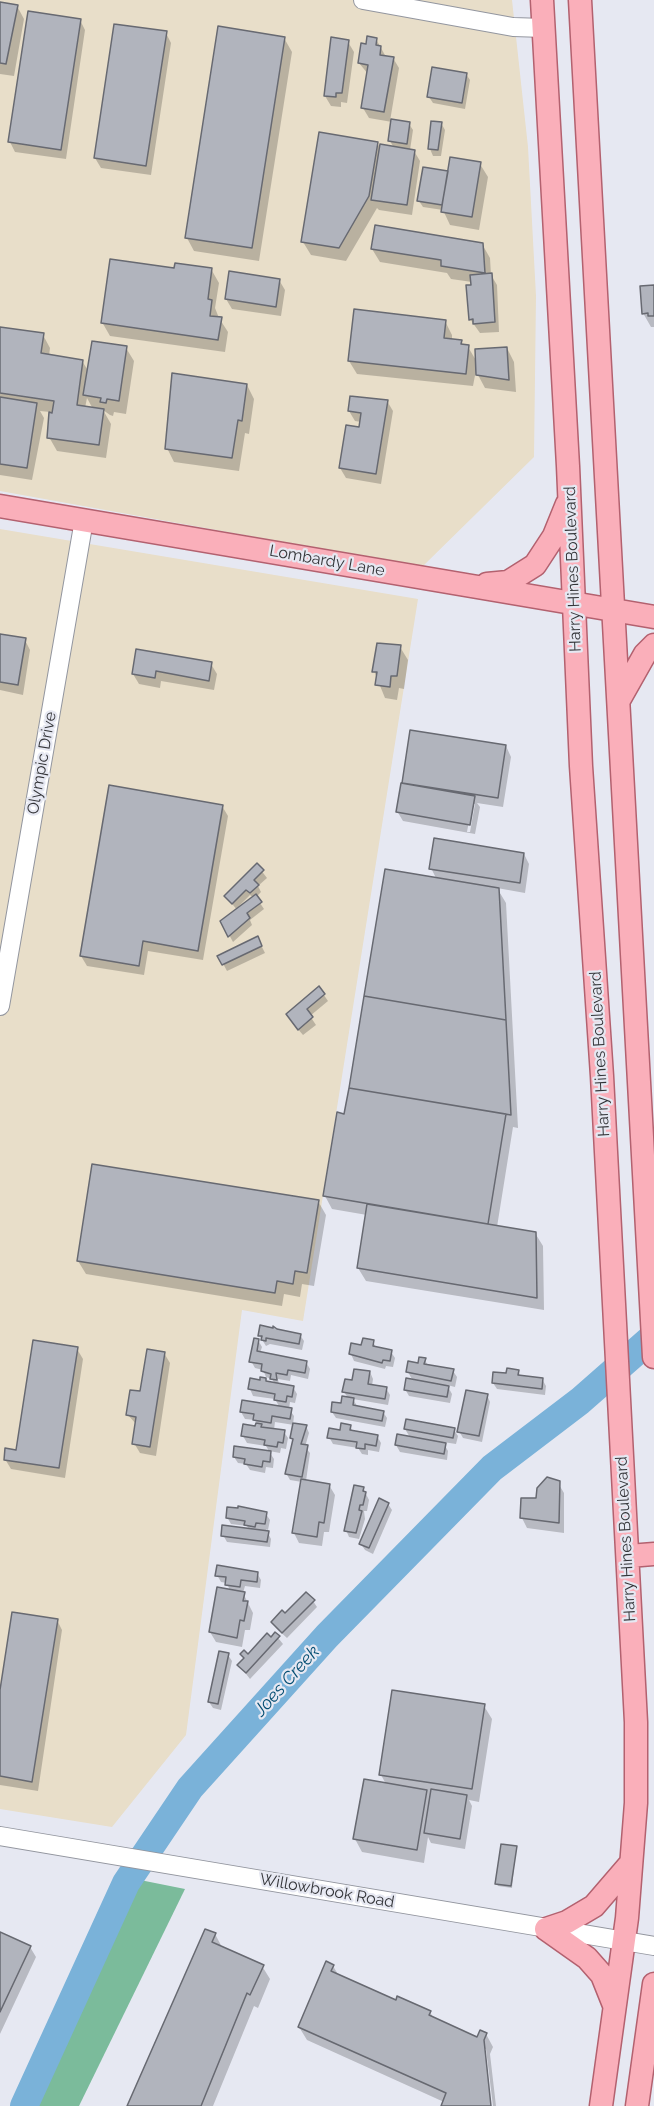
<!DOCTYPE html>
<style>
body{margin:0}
canvas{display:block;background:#e6e8f2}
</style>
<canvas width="654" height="2106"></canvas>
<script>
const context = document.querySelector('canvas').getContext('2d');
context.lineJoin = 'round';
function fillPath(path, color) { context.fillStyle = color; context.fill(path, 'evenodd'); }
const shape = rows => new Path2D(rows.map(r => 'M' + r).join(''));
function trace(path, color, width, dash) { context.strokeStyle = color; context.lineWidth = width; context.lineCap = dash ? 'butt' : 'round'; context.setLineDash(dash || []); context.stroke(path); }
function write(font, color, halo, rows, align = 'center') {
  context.font = font + ' Raleway,sans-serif'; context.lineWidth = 4.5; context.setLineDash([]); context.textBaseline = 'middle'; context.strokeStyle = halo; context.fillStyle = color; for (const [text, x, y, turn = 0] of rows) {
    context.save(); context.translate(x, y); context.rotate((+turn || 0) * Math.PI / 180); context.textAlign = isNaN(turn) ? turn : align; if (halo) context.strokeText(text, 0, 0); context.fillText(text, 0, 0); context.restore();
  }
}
fillPath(shape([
 [0,0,512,0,528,147,536,296,534,457,422,567,0,491],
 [0,529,418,599,303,1321,242,1310,186,1735,112,1827,0,1809]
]), '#e8dec9');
fillPath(shape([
 [125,1877,185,1889,79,2106,22,2106]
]), '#7bbb9b');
fillPath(shape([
 [0,3,17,6,24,19,14,76,0,74],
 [80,20,85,30,66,159,15,152,10,142],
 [166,33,171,43,151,175,101,168,95,158],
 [284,38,292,52,259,261,194,251,187,238],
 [376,39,386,57,393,58,399,68,390,121,409,124,413,130,410,150,414,151,420,161,412,215,379,210,377,208,346,261,311,255,303,242,377,143,381,149,394,148,390,141,392,122,369,118,363,108,368,74,359,63,368,46],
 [348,42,354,52,347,103,341,102,341,107,331,106,325,96],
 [466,74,470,80,465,109,433,103,429,97],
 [441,123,445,130,441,156,433,156,430,149],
 [480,164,488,177,479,230,450,225,443,210,423,207,419,201,449,172],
 [482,244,490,258,491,275,497,285,499,332,480,333,470,319,472,282,451,279,447,273,380,262,372,249],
 [211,269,219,283,215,308,219,318,228,332,225,352,110,336,102,322,176,270],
 [279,280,285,290,281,316,232,309,226,299],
 [654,286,654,327,651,327,643,313],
 [445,321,452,335,452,340,461,341,464,346,468,347,477,362,507,348,514,362,516,392,485,388,478,375,477,365,473,386,357,374,349,361],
 [0,329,43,335,50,348,49,356,82,361,89,372,126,348,134,361,126,414,114,412,113,416,110,415,103,410,111,424,106,458,57,451,49,437,50,412,40,411,44,418,32,480,0,475],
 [87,398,93,409,85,408],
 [247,385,254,399,249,434,245,433,239,471,174,462,167,448],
 [387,401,393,411,381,484,346,478,340,468,361,422,355,421,349,411],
 [0,636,25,640,30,650,23,695,0,690],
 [400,647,408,660,404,689,399,688,397,700,385,698,374,671],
 [211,664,217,674,214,690,161,681,160,688,139,684,133,674],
 [411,732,506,746,511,757,503,807,477,803,480,807,475,834,403,821,397,811],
 [472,804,475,804,470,832,467,832],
 [222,806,228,816,203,960,148,951,144,975,87,966,81,956],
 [524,854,529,864,525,893,497,888,506,903,518,1128,513,1127,497,1227,535,1233,543,1246,544,1310,366,1281,358,1268,367,1215,332,1209,325,1196,346,1115,437,880,431,868],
 [257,865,267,878,258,886,261,892,256,897,264,909,250,920,252,925,233,942,222,922,237,910,226,896],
 [250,895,254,898,239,909,237,908],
 [261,945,265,953,227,971,219,956],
 [319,988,328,1001,310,1016,316,1025,303,1035,291,1021],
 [318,1201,326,1215,314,1286,302,1284,300,1297,284,1294,282,1306,86,1274,78,1261],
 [259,1335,300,1335,304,1341,302,1350,270,1344,266,1346],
 [258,1340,262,1347,260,1353,306,1362,310,1369,308,1379,291,1375,290,1381,278,1379,279,1385,293,1387,297,1394,295,1403,290,1402,289,1409,294,1416,293,1425,306,1426,309,1433,305,1447,310,1453,306,1481,329,1485,335,1495,329,1532,324,1532,322,1546,299,1543,294,1533,302,1482,290,1480,286,1473,294,1444,294,1425,275,1422,274,1430,284,1432,288,1438,286,1449,281,1448,280,1453,269,1451,266,1446,247,1443,243,1436,256,1428,257,1424,255,1420,245,1419,241,1412,280,1408,275,1399,253,1396,250,1389,251,1380,265,1380,267,1383,275,1384,272,1379,266,1377,263,1370,255,1368,251,1361],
 [373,1342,377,1349,391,1352,395,1358,393,1367,386,1366,385,1369,354,1361,351,1354],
 [77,1349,83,1359,65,1478,11,1469,5,1459,18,1451],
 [164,1353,170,1363,156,1456,140,1453,134,1443,137,1425,128,1415],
 [425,1360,428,1366,453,1371,457,1377,455,1387,447,1385,452,1394,450,1403,409,1396,405,1389,413,1381,408,1372],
 [518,1371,521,1377,542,1379,546,1386,545,1395,497,1389,493,1383],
 [370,1372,373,1379,372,1386,386,1388,390,1395,388,1405,353,1399,357,1406,383,1412,387,1418,385,1427,336,1418,332,1412,348,1398,344,1392,354,1382],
 [487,1395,490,1402,482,1442,463,1438,459,1431],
 [350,1426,353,1432,377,1436,381,1443,379,1452,368,1450,368,1455,362,1454,358,1448,333,1444,329,1437],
 [405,1429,454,1430,458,1436,456,1444,443,1442,448,1451,447,1460,400,1452,396,1445,411,1439],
 [270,1453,274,1459,273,1468,266,1467,265,1473,250,1470,246,1464,238,1463,234,1457],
 [558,1483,564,1493,564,1533,527,1528,522,1518],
 [363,1488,369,1500,367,1511,364,1511,365,1519,359,1539,349,1537,346,1530],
 [388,1504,392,1510,373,1554,365,1550,361,1544],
 [266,1514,270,1520,268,1530,266,1529,271,1539,270,1547,227,1542,223,1535,249,1530,247,1526,231,1524,227,1517],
 [257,1573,261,1580,260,1588,245,1586,243,1593,253,1613,250,1630,245,1630,242,1647,216,1642,210,1632,230,1591,227,1583,221,1582,217,1575],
 [313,1601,317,1607,287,1638,276,1628,273,1622],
 [57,1620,62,1630,38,1791,0,1785,0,1699],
 [275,1634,283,1644,250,1679,239,1665,245,1659,242,1655,248,1656],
 [228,1655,232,1661,221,1710,213,1708,209,1702],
 [484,1706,492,1719,479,1802,469,1800,472,1806,465,1849,431,1843,428,1837,424,1863,362,1852,355,1839,386,1784,381,1775],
 [516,1847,512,1888,498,1886,496,1883],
 [0,1933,30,1947,36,1957,0,2034],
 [215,1934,223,1949,262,1966,270,1979,258,2008,254,2006,213,2106,129,2106],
 [333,1966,339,1976,396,2002,430,2012,434,2019,478,2039,486,2034,493,2047,490,2054,496,2106,493,2106,486,2049,483,2049,490,2106,442,2106,444,2102,307,2040,299,2027]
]), '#0003');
trace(shape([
 [24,2106,126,1883,190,1788,327,1636,492,1468,580,1401,654,1336]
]), '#7ab2d9', 28);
const building = shape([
 [0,2,18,5,6,64,0,63,0,2],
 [28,11,81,19,61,150,8,142,28,11],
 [114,24,167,31,146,166,94,158,114,24],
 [218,26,285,37,252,248,185,238,218,26],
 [367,36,377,38,376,45,381,46,380,55,394,57,384,112,361,108,368,65,358,63,361,43,366,44,367,36],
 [331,37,349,40,342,93,336,93,336,97,324,96,331,37],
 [432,67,467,73,462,103,427,97,432,67],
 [391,119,410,122,407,144,388,141,391,119],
 [431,121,442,122,438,150,428,149,431,121],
 [319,132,378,142,369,196,339,248,301,242,319,132],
 [380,144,415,150,407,205,371,200,380,144],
 [450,157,481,162,472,217,441,212,450,157],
 [423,167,448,171,442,205,417,201,423,167],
 [375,225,483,243,485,273,441,266,441,260,371,249,375,225],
 [110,259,174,268,175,263,212,268,208,299,212,300,210,316,222,317,218,340,101,323,110,259],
 [229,271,280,279,276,307,225,299,229,271],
 [492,273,495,322,473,324,473,319,469,320,466,285,471,285,470,275,492,273],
 [654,285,654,316,648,316,648,313,642,314,640,286,654,285],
 [354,309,446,320,444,338,462,340,461,344,469,345,466,374,348,361,354,309],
 [0,327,44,333,41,353,83,360,77,405,104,409,99,445,47,438,49,412,52,413,54,401,0,393,0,327],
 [92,341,127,346,119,401,107,399,106,403,100,402,101,398,83,395,92,341],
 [507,347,509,380,476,375,475,349,507,347],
 [172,373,247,384,242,421,238,420,232,458,165,449,172,373],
 [350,396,388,400,376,474,339,468,346,425,359,427,361,413,348,411,350,396],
 [0,397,37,403,27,468,0,464,0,397],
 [0,634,26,638,18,685,0,682,0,634],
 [377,643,401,645,397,676,391,676,390,687,375,685,377,672,372,672,377,643],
 [136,649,212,662,209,681,156,671,155,678,132,674,136,649],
 [410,730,506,745,498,798,402,783,410,730],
 [401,783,475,796,470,825,396,812,401,783],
 [109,785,223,805,198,951,143,941,139,966,80,956,109,785],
 [434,838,524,853,520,883,429,869,434,838],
 [257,863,264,870,254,880,259,885,250,893,246,890,232,904,224,896,257,863],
 [385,869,499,888,506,1020,364,996,385,869],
 [256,894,262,902,247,913,250,918,228,937,220,921,256,894],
 [258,936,262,946,222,965,217,956,258,936],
 [319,986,325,994,307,1009,313,1017,298,1030,286,1014,319,986],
 [364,996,506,1020,511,1115,349,1088,364,996],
 [349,1088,506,1114,488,1224,323,1196,337,1112,344,1114,349,1088],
 [92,1164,319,1200,307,1273,295,1271,293,1284,277,1281,275,1293,77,1261,92,1164],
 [367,1204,536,1232,537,1298,357,1268,367,1204],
 [260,1325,273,1328,273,1326,277,1329,301,1334,299,1344,266,1338,266,1341,261,1340,262,1336,258,1336,260,1325],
 [254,1338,259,1339,257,1351,307,1361,305,1373,288,1370,287,1375,276,1373,277,1380,270,1379,271,1374,261,1371,262,1364,249,1362,254,1338],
 [363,1338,374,1340,373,1346,392,1350,390,1361,383,1360,382,1363,349,1354,351,1343,361,1345,363,1338],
 [33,1340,78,1347,59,1468,4,1460,5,1448,16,1450,33,1340],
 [147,1349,165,1352,150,1447,132,1444,136,1417,126,1415,130,1390,140,1391,147,1349],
 [419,1357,426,1358,424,1364,454,1369,451,1381,406,1372,408,1361,418,1363,419,1357],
 [507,1368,519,1370,518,1375,543,1378,542,1389,492,1383,493,1372,506,1373,507,1368],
 [354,1369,370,1371,368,1384,387,1387,385,1399,342,1392,345,1379,352,1380,354,1369],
 [260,1377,266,1378,266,1381,294,1386,292,1397,287,1396,286,1402,274,1400,275,1394,248,1389,250,1378,260,1380,260,1377],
 [406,1378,449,1386,447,1397,404,1390,406,1378],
 [466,1390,488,1394,479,1436,457,1432,466,1390],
 [342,1396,354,1398,353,1405,384,1411,382,1421,331,1412,332,1402,341,1403,342,1396],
 [242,1400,292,1408,290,1419,272,1416,271,1423,253,1420,254,1414,240,1412,242,1400],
 [406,1419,455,1428,453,1438,404,1429,406,1419],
 [256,1423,262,1424,261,1427,285,1430,283,1443,278,1442,277,1447,264,1445,265,1440,241,1436,243,1424,255,1426,256,1423],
 [293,1423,307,1425,301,1444,308,1445,302,1477,285,1474,293,1439,290,1438,293,1423],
 [341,1423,351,1425,350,1430,378,1435,376,1446,365,1444,365,1449,356,1448,357,1442,327,1438,329,1428,340,1430,341,1423],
 [397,1434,446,1443,444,1454,395,1445,397,1434],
 [234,1446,271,1451,270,1462,263,1461,262,1467,244,1464,245,1459,233,1457,234,1446],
 [547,1477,560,1481,559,1523,520,1518,521,1498,536,1498,537,1488,547,1477],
 [301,1479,330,1484,324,1523,319,1522,317,1537,292,1533,301,1479],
 [354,1485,364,1487,363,1491,366,1492,363,1505,360,1505,359,1510,362,1511,356,1533,344,1531,354,1485],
 [379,1498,389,1503,369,1548,359,1544,379,1498],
 [238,1506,267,1512,265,1524,256,1523,255,1527,244,1525,245,1521,226,1518,227,1507,238,1508,238,1506],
 [222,1525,269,1531,267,1542,221,1536,222,1525],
 [217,1565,258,1572,257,1582,241,1580,240,1587,225,1585,226,1577,215,1576,217,1565],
 [217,1587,245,1592,243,1601,248,1601,244,1621,240,1620,237,1638,209,1632,217,1587],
 [306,1592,315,1600,282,1633,271,1622,282,1610,285,1613,306,1592],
 [12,1612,58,1619,32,1782,0,1776,0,1690,12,1612],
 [275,1632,280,1636,246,1673,237,1665,244,1658,240,1654,244,1650,248,1654,267,1633,271,1637,275,1632],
 [219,1651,229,1653,218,1704,208,1702,219,1651],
 [392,1690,485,1704,472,1789,379,1775,392,1690],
 [364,1779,427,1790,417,1850,353,1839,364,1779],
 [431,1789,467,1795,460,1839,424,1833,431,1789],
 [501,1844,517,1846,511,1886,495,1884,501,1844],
 [205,1929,216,1933,212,1942,264,1965,250,1995,247,1993,201,2106,127,2106,205,1929],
 [0,1932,31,1946,0,2012,0,1932],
 [326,1961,334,1965,331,1971,396,2000,397,1996,431,2011,429,2015,477,2037,480,2030,487,2033,484,2040,491,2106,441,2106,446,2093,298,2027,326,1961]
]);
fillPath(building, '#b1b4bd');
trace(building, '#676971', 1.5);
const minor = shape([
 [363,0,513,27,544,28],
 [0,1006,84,520],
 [0,1836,654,1946]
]);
const major = shape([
 [542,0,568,466,581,766,602,1076,636,1722,636,1803,627,1918,601,2106],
 [580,0,654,1357],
 [0,506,654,617],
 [487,584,508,582,535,565,554,536,567,504],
 [619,700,645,654,654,645],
 [629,1556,654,1554],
 [546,1929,567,1922,594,1906,631,1863],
 [546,1929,587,1958,602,1975,614,2005],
 [637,2106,654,1984]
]);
trace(minor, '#93969f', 20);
trace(major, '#b3616f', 25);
trace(minor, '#fff', 18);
trace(major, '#faafba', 22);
write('16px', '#343539', '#e6e8f2', [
 ["Lombardy Lane",327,561,10],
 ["Harry Hines Boulevard",573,569,-92],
 ["Olympic Drive",42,763,-80],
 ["Harry Hines Boulevard",600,1054,-93],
 ["Harry Hines Boulevard",626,1539,-93],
 ["Willowbrook Road",327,1891,10]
]);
write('italic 18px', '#054e73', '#e6e8f2', [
 ["Joes Creek",287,1681,-48]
]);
</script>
